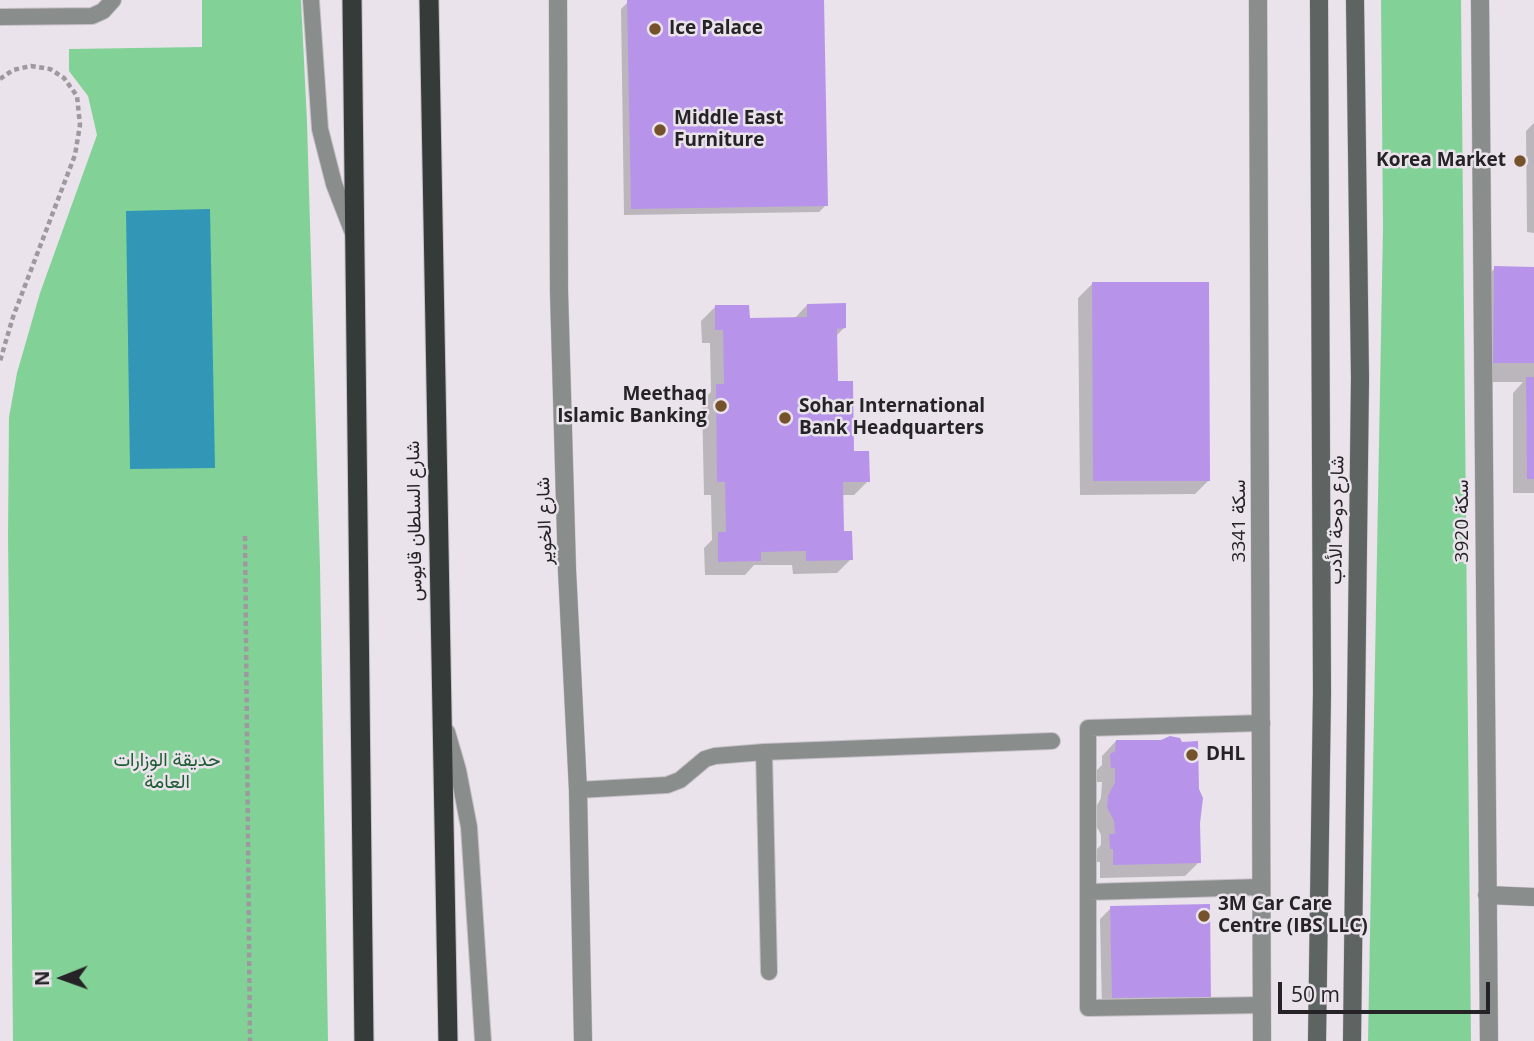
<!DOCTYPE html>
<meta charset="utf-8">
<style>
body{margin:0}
#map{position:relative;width:1534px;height:1041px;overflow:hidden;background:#eae3eb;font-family:"Open Sans",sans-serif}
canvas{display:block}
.north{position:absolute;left:28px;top:943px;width:70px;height:70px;-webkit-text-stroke:5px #eae3eb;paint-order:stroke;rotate:269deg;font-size:19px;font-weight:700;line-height:28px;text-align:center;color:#252326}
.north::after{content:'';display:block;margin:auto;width:24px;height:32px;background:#252326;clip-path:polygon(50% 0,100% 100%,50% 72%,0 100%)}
.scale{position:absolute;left:1278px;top:982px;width:212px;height:32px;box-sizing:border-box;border:4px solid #252326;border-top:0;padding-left:9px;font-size:21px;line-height:24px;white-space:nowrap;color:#252326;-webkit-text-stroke:5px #eae3eb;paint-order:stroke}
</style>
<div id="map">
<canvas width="1534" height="1041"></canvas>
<div class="north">N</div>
<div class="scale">50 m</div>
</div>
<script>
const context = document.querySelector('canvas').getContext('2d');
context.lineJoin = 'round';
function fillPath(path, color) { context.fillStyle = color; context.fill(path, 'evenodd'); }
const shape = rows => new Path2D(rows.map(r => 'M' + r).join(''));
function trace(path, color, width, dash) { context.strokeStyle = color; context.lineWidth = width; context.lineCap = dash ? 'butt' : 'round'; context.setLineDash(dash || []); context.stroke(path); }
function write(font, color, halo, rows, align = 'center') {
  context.font = font + ' "Open Sans",Vazirmatn,sans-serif'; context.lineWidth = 5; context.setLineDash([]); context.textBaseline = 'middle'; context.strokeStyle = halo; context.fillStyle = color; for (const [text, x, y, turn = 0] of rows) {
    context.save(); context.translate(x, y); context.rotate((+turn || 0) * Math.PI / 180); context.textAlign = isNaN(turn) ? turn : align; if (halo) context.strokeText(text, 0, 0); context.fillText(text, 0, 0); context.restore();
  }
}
fillPath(shape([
 [202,0,301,0,307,122,320,566,328,1041,13,1041,8,535,9,417,17,373,40,293,97,135,88,96,69,71,69,49,202,47],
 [1381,0,1461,0,1471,1041,1368,1041,1383,227]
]), '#82d297');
fillPath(shape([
 [210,209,215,468,130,469,126,211]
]), '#3296b6');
fillPath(shape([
 [823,0,826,205,819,212,624,215,621,9,628,2],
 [1534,123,1534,233,1527,232,1526,131],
 [1495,268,1534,268,1534,493,1513,493,1513,393,1523,382,1474,382,1475,288],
 [1092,284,1209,480,1195,494,1080,495,1078,298],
 [807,305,844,328,835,337,836,383,852,453,868,481,854,495,842,495,842,533,851,559,837,573,793,574,792,565,754,565,745,575,705,575,704,548,712,540,711,495,704,495,702,400,711,392,710,343,702,343,701,321,715,307,748,319,794,319],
 [1116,741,1198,823,1199,862,1185,876,1100,878,1100,862,1096,862,1096,850,1101,845,1101,835,1094,821,1094,811,1101,798,1102,782,1097,782,1097,770,1102,765,1102,756],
 [1111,908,1210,1001,1102,1008,1100,919]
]), '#0003');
fillPath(shape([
 [627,0,824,0,828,206,631,209],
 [1494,266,1534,267,1534,363,1493,363],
 [1092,282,1209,282,1210,481,1093,481],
 [846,303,846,328,837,329,838,381,853,381,854,451,869,451,870,482,843,482,844,531,852,531,853,560,806,561,806,551,761,552,761,561,718,562,718,532,726,532,725,482,717,482,716,384,724,384,723,330,715,330,715,305,749,305,750,318,807,317,807,304],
 [1526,377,1534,377,1534,479,1527,479],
 [1170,736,1180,738,1182,742,1198,741,1199,789,1203,798,1200,823,1201,863,1113,865,1113,849,1110,849,1109,834,1115,834,1114,821,1107,807,1108,796,1115,782,1115,768,1111,768,1110,754,1115,751,1116,740,1161,740],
 [1210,904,1211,1001,1189,1002,1189,997,1112,998,1110,906]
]), '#b794ea');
const service = shape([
 [311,0,320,129,334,184,353,233],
 [0,17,92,16,103,11,113,0],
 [447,732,458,770,469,827,483,1041],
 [764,752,769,972],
 [578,790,667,785,680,780,705,759,715,756,764,752,1052,741],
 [1088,892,1262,887],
 [1262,1005,1088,1008,1088,728,1262,723]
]);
const minor = shape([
 [1258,0,1262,1041],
 [1480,0,1489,1041],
 [1487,895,1534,897]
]);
const tertiary = shape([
 [558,0,559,291,567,570,578,790,583,1041]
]);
const secondary = shape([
 [1317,1041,1322,692,1319,0],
 [1352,1041,1360,378,1355,0]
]);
const trunk = shape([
 [352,0,364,1041],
 [429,0,448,1041]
]);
trace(service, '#c7c0c8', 18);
trace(minor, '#c7c0c8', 19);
trace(tertiary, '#c7c0c8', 19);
trace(secondary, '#c7c0c8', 19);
trace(trunk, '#c7c0c8', 21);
trace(shape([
 [0,79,13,70,31,66,50,69,64,78,77,96,80,125,75,155,13,317,0,361],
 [245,536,250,1041]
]), '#9e999f', 4.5, [5, 3.5]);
trace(service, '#898e8c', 16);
trace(minor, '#898e8c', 18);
trace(tertiary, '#898e8c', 18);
trace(secondary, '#5e6462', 18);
trace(trunk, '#343b38', 19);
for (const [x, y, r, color] of [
 [655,29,7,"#76522c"],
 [660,130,7,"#76522c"],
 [1520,161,7,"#76522c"],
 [721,406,7,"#76522c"],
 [785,418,7,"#76522c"],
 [1192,755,7,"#76522c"],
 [1204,916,7,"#76522c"]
]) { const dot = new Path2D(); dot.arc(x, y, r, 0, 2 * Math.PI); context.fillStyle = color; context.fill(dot); trace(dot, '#eae3eb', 2.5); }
write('bold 19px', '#252326', '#eae3eb', [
 ["Ice Palace",669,29],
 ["Middle East",674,119],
 ["Furniture",674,141],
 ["Korea Market",1506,161,"right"],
 ["Meethaq",707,395,"right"],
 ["Islamic Banking",707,417,"right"],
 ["Sohar International",799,407],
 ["Bank Headquarters",799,429],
 ["DHL",1206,755],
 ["3M Car Care",1218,905],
 ["Centre (IBS LLC)",1218,927]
], 'left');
write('19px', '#252326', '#eae3eb', [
 ["شارع دوحة الأدب",1337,520,-89],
 ["شارع السلطان قابوس",415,521,-91],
 ["شارع الخوير",545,521,-92],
 ["سكة 3341",1240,521,-90],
 ["سكة 3920",1463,521,-90]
]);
write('19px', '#1d5c32', '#eae3eb', [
 ["حديقة الوزارات",167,761],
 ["العامة",167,783]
]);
</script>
